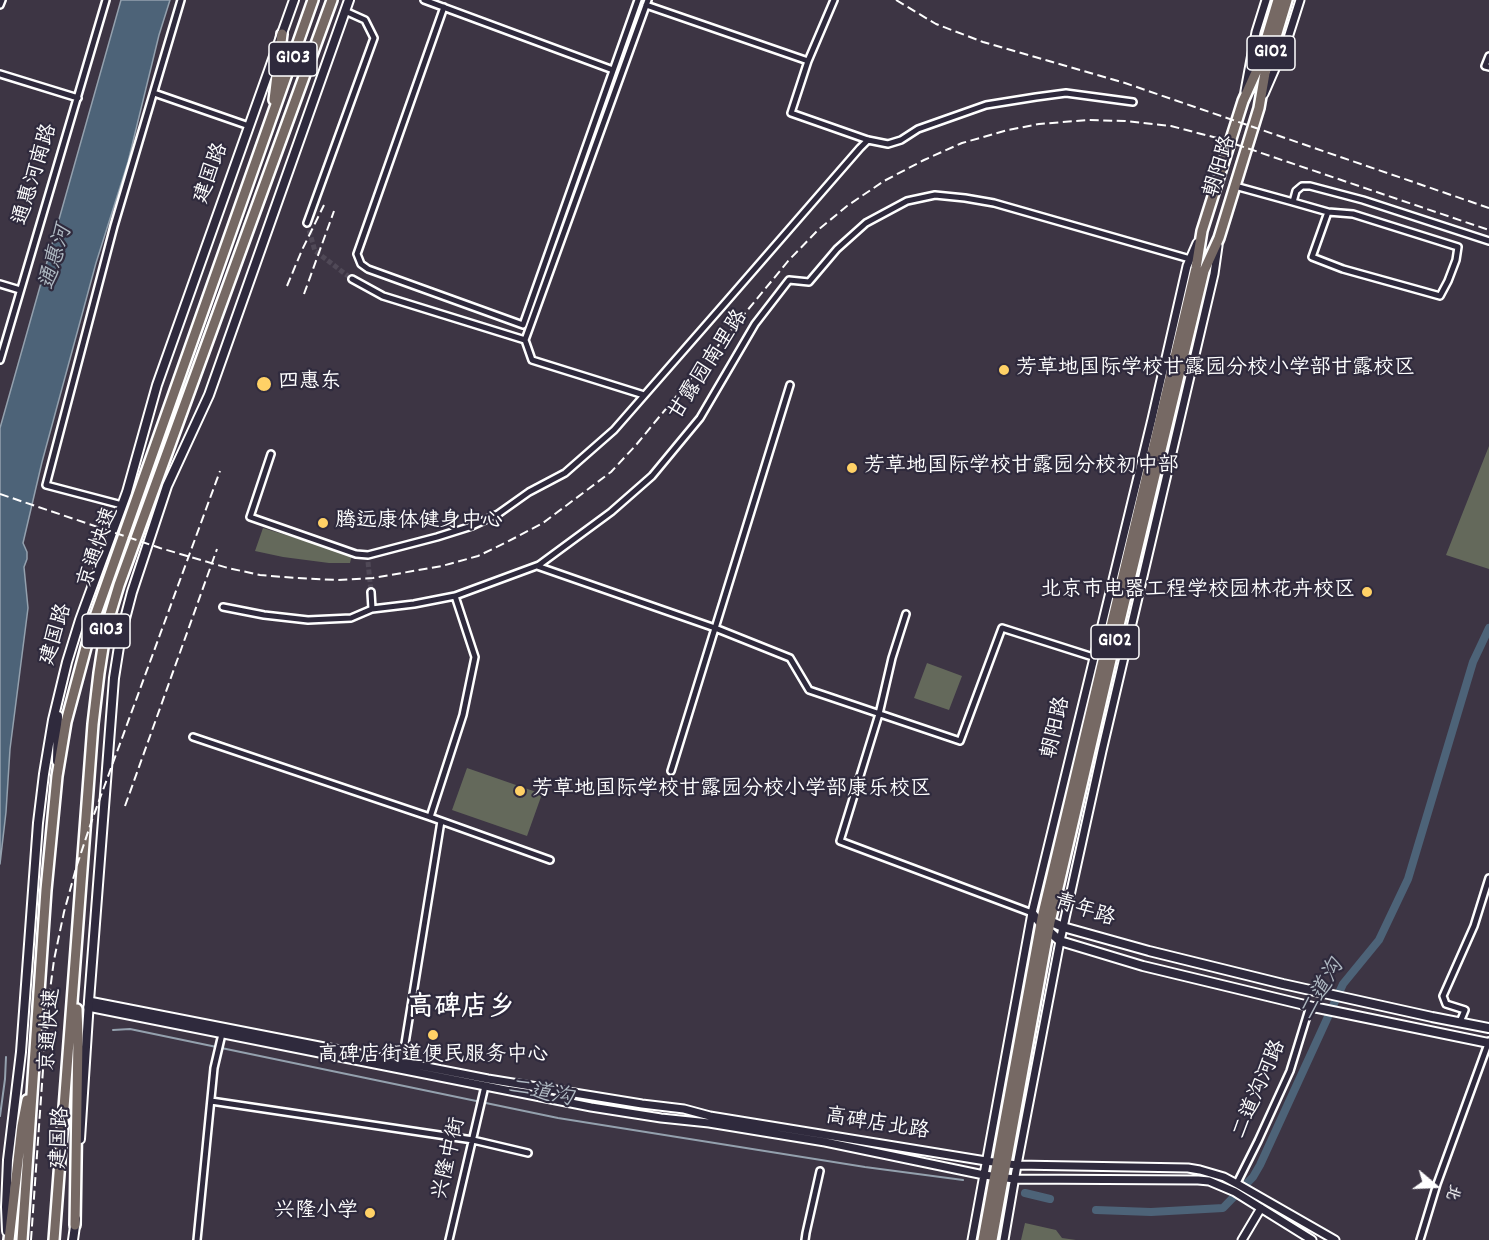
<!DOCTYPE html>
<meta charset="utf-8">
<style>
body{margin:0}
#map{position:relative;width:1489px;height:1240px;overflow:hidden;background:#3d3544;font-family:Dekko,"LXGW WenKai TC",sans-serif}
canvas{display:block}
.north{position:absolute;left:1405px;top:1156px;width:60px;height:60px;-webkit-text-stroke:4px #2f2a3d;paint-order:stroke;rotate:109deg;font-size:16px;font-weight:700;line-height:24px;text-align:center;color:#fff}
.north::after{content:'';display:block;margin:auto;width:21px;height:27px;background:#fff;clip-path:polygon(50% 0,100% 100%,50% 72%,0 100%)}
</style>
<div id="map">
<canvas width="1489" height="1240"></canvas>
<div class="north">北</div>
</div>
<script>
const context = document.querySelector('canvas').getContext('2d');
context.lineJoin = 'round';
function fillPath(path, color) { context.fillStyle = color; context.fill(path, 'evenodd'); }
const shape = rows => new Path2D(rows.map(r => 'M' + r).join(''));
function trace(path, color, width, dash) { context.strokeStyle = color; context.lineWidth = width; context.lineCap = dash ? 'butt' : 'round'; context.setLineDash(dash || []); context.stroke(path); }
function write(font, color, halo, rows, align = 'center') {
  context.font = font + ' Dekko,"LXGW WenKai TC",sans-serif'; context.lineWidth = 4.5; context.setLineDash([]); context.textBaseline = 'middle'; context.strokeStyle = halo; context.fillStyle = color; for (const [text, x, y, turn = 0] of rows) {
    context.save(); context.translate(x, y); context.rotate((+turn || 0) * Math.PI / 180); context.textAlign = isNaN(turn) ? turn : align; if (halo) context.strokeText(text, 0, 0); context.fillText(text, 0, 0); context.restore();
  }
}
fillPath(shape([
 [1489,446,1489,569,1446,555],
 [263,528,352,555,350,563,329,563,283,557,255,551],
 [927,663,962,676,949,710,914,698],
 [467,768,542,794,527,836,452,810],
 [1025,1223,1056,1230,1062,1238,1076,1240,1021,1240]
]), '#64695b');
const water = shape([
 [121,0,170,0,159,35,128,162,96,263,42,462,23,543,27,552,27,559,24,567,28,608,10,749,6,812,0,864,0,428,121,0]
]);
fillPath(water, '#4d6378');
trace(water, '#94a1ae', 1.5);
trace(shape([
 [113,1030,130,1029,558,1118,865,1167,963,1180],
 [0,1116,5,1079,6,1057]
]), '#94a1ae', 2);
trace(shape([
 [1025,1193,1050,1199],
 [1096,1210,1151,1212,1223,1208,1253,1177,1260,1165,1343,984,1379,940,1408,879,1473,662,1489,628]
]), '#4d6378', 8);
trace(shape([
 [307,223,315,251,352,279],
 [368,562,371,592]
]), '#504957', 5, [5, 2.5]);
const minor = shape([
 [424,0,613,70],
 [834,0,808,61,791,113,868,140,888,144,901,140,918,129,986,105,1036,97,1066,93,1133,102],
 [0,5,2,0],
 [646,5,808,61],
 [444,7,357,254,361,264,368,269,523,325,638,0],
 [1489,56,1485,66,1489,67],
 [0,74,78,98],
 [154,93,249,126],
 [1235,186,1293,202,1296,191,1302,186,1310,186,1363,200,1489,241],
 [1293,202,1328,212,1312,257,1343,269,1440,296,1448,281,1456,260,1458,247,1353,214,1328,212],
 [307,223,374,38,365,20,345,11],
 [352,279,383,296,525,340,532,360,644,395],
 [0,284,20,290],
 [525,340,648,0],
 [0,360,106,0],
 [271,454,250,517,356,554,368,555,437,537,472,526,498,514,529,492,565,473,614,430,726,302,860,148,868,140],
 [122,505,46,485,114,226,181,0],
 [537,566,715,628,790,658,809,690,960,741,1002,628,1093,657],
 [371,592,372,609],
 [223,607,264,615,308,620,351,618,372,609,414,604,455,596,539,565,611,512,652,476,700,418,755,324,789,280,809,282,837,249,866,223,907,201,935,195,965,198,994,203,1190,259],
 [906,614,892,658,879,714,840,841,1032,913],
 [193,737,430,817,550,860],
 [671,771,790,385],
 [430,817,463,715,475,657,455,596],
 [1460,1022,1465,1010,1446,1004,1443,996,1474,926,1489,878],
 [402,1062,441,821],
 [211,1101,473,1140,528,1153],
 [1237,1183,1258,1141,1290,1071,1310,1006],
 [197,1240,214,1068,222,1034],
 [449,1240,485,1086],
 [805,1240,806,1233,820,1171],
 [1420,1240,1437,1184,1489,1041]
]);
const tertiary = shape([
 [1245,91,1256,32,1266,0],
 [1264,94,1287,41,1300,0],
 [89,1001,488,1079,642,1104,684,1109,710,1116,986,1161,1017,1165,1188,1168,1200,1170,1224,1177,1239,1185,1335,1240],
 [88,1007,591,1107,661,1118,709,1123,825,1142,984,1175,1014,1179,1198,1180,1209,1181,1235,1192,1312,1240],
 [972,1240,1032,913,1152,419,1187,266,1197,243],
 [1004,1240,1017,1165,1060,941,1102,751,1214,274,1218,246],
 [1242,1240,1261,1208]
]);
const secondary = shape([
 [57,761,58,716],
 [1032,913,1041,924,1060,941,1143,966,1313,1007,1489,1043],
 [1047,920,1063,927,1149,951,1283,984,1432,1017,1489,1028],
 [80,1139,89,1001,114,678,121,634,132,592,167,486,209,395,349,0],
 [7,1231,6,1207,8,1160,21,1052,38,823,44,774,53,720,67,662,80,620,127,492,157,385,294,0],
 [73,1240,76,1219]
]);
const trunk = shape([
 [983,1240,1042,918,1196,268,1202,231,1243,101,1257,70,1278,0],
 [992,1240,1050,922,1120,621,1204,271,1219,238,1259,108,1265,73,1287,0]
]);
const motorway = shape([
 [274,100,282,34],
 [75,1225,78,1038,77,1009],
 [9,1240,22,1126,27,1100],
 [22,1240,46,890,57,776,66,722,92,625,313,0],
 [54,1240,93,724,99,673,106,628,119,585,332,0]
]);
trace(minor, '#fff', 10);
trace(tertiary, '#fff', 11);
trace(secondary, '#fff', 12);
trace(trunk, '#fff', 14);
trace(motorway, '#fff', 14);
trace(minor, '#2f2a3d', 5);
trace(tertiary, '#2f2a3d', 7);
trace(secondary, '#2f2a3d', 8);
trace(trunk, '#766964', 9);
trace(motorway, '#766964', 9);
trace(shape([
 [896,0,936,24,983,42,1125,83,1489,208],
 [287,286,302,250,324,205],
 [304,294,334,211],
 [0,494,160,548,228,568,260,575,296,578,337,580,373,578,442,566,478,556,507,542,543,523,611,472,636,445,789,260,818,230,847,206,884,181,924,160,962,143,1008,130,1039,124,1088,120,1125,121,1171,126,1217,138,1489,230],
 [125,806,217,549],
 [31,1240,47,1013,54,960,64,912,77,865,92,820,220,471]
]), '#fff', 2, [9, 4.5]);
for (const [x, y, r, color] of [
 [1004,370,6,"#ffd166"],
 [264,384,8,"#ffd166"],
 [852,468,6,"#ffd166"],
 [323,523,6,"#ffd166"],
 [1367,592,6,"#ffd166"],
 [520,791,6,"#ffd166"],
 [433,1035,6,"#ffd166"],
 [370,1213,6,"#ffd166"]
]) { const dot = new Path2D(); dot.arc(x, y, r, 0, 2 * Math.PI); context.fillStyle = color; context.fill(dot); trace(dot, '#2f2a3d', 2); }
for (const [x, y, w] of [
 [1271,53,48],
 [293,59,48],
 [106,631,48],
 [1115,642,48]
]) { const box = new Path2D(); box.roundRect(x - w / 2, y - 17, w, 34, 4.5); context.fillStyle = '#2f2a3d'; context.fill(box); trace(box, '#fff', 1.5); }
write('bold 20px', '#fff', null, [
 ["G102",1271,53],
 ["G103",293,59],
 ["G103",106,631],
 ["G102",1115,642]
]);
write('21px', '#fff', '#2f2a3d', [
 ["朝阳路",1222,167,-73],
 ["建国路",213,174,-70],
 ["通惠河南路",37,175,-73],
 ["甘露园南里路",710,366,-57],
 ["京通快速",100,548,-71],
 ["建国路",58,635,-73],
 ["朝阳路",1058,728,-77],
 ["青年路",1084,912,18],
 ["京通快速",52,1030,-86],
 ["二道沟河路",1261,1090,-67],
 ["高碑店北路",877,1126,9],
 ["建国路",62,1138,-87],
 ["兴隆中街",451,1159,-77]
]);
write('21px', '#fff', '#2f2a3d', [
 ["芳草地国际学校甘露园分校小学部甘露校区",1016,370],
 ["四惠东",278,384],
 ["芳草地国际学校甘露园分校初中部",864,468],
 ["腾远康体健身中心",335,523],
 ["北京市电器工程学校园林花卉校区",1355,592,"right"],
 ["芳草地国际学校甘露园分校小学部康乐校区",532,791],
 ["高碑店街道便民服务中心",433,1057,"center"],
 ["兴隆小学",358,1213,"right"]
], 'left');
write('italic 22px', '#afb9c2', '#2f2a3d', [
 ["通惠河",58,258,-74],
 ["二道沟",1324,991,-60],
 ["二道沟",540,1095,11]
]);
write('bold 27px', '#fff', '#2f2a3d', [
 ["高碑店乡",461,1010]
]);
</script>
